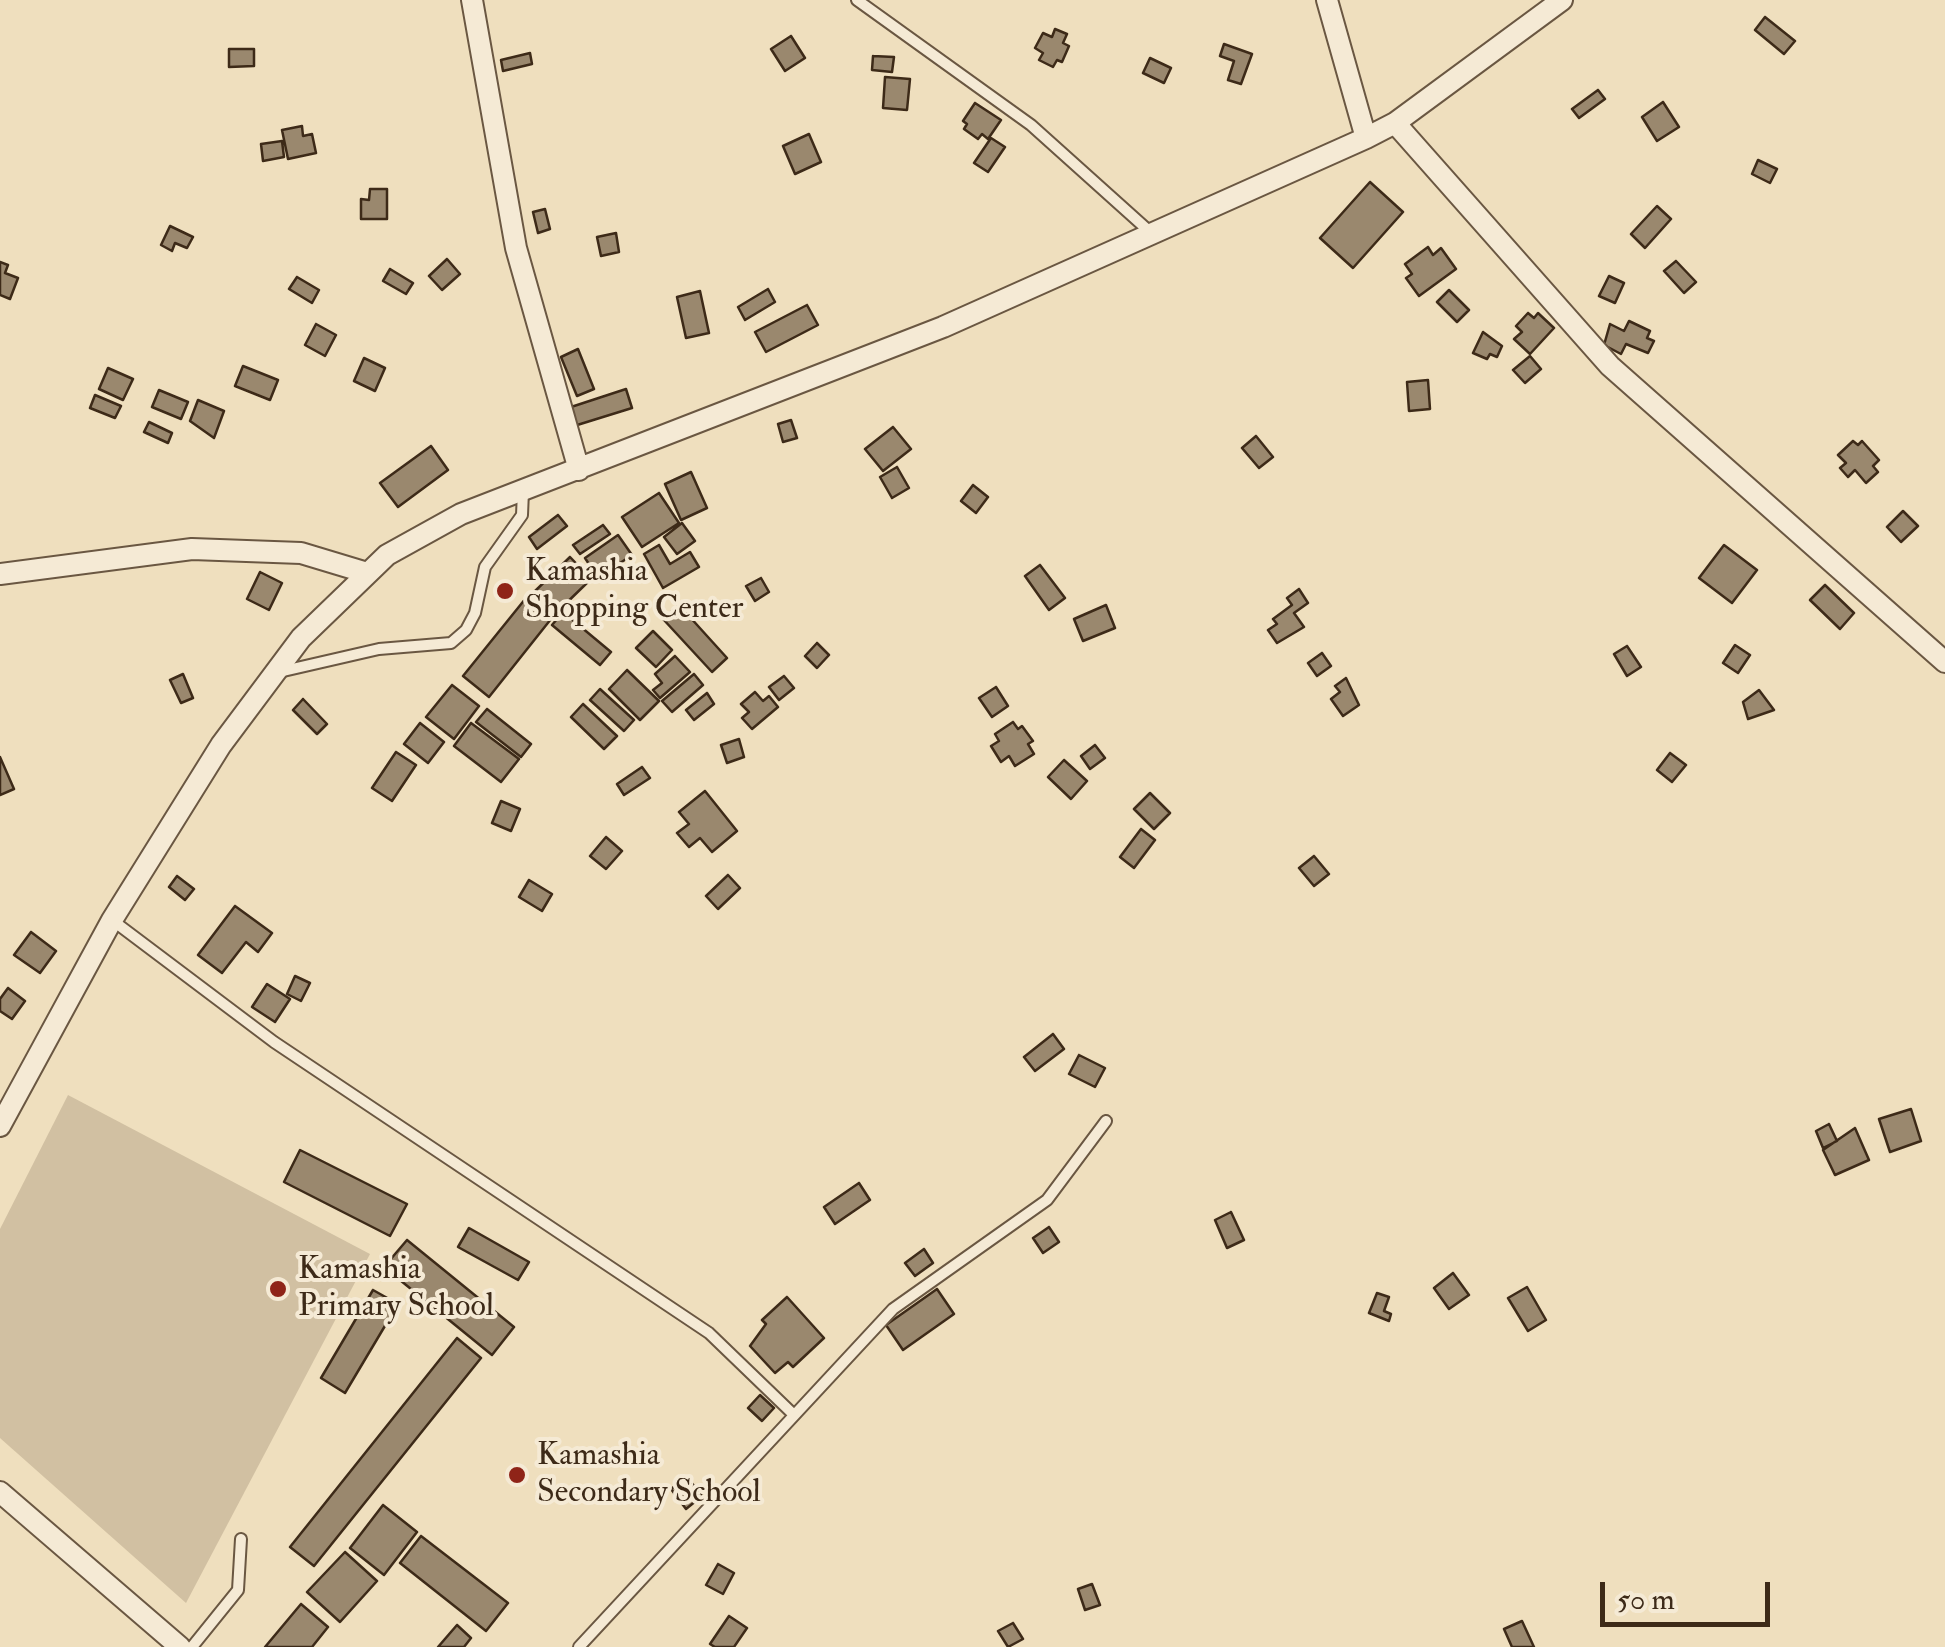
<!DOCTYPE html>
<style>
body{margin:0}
#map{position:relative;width:1945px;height:1647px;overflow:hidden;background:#efdfbe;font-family:"IM FELL Double Pica",serif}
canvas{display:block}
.scale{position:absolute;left:1600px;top:1582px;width:170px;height:45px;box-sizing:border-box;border:5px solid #3d2a18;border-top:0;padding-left:12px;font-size:30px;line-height:35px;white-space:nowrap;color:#3d2a18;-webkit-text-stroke:8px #f5ead5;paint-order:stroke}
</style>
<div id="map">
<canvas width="1945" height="1647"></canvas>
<div class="scale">50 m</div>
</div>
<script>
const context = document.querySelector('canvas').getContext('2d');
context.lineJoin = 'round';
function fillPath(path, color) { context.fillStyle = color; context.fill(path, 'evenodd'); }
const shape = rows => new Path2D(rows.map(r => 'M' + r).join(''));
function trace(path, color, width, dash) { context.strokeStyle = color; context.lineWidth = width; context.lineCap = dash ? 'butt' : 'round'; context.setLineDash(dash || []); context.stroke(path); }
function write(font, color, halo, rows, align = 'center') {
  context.font = font + ' "IM FELL Double Pica",serif'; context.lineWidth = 8; context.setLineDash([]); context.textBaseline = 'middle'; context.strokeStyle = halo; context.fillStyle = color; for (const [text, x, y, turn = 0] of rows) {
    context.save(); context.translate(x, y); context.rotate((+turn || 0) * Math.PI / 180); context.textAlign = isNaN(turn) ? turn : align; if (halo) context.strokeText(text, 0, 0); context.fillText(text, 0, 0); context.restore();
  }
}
fillPath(shape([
 [68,1095,370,1254,186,1603,0,1438,0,1229]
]), '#d1c0a2');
const building = shape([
 [1765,17,1795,41,1784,54,1755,30,1765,17],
 [1055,29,1067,34,1063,43,1069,46,1062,62,1057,60,1053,67,1039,60,1043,53,1035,48,1043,33,1052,37,1055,29],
 [791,36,805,58,785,71,771,49,791,36],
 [1224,44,1252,54,1241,84,1228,80,1234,61,1220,56,1224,44],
 [229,49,254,49,254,66,229,67,229,49],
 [530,53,532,64,503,71,501,60,530,53],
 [873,56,894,57,892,72,872,70,873,56],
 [1150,58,1171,68,1164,83,1143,73,1150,58],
 [885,77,910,79,907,110,883,108,885,77],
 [1598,90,1605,99,1579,118,1572,109,1598,90],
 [1663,102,1679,127,1657,141,1642,117,1663,102],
 [975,103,1001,120,988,139,982,134,978,139,964,129,967,124,963,121,975,103],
 [302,126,303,136,312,134,316,153,288,159,282,130,302,126],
 [809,134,821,162,795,174,783,146,809,134],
 [991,138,1005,147,988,172,974,163,991,138],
 [282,141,284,157,263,161,261,144,282,141],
 [1758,160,1777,169,1770,183,1752,174,1758,160],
 [1370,182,1403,212,1353,268,1320,238,1370,182],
 [370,189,387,189,387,219,361,219,361,199,369,200,370,189],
 [1657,206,1671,219,1645,248,1631,234,1657,206],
 [545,209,550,229,538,233,533,212,545,209],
 [170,226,193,237,187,248,175,243,172,251,161,245,170,226],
 [616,233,619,252,601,256,597,237,616,233],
 [1428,247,1433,255,1441,248,1456,269,1419,296,1406,278,1412,274,1405,264,1428,247],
 [447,259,460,274,442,290,429,276,447,259],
 [1676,261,1696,282,1684,293,1664,271,1676,261],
 [0,262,8,265,5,273,18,278,10,299,0,295,0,262],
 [390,269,413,283,406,294,383,281,390,269],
 [1609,276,1624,283,1615,303,1599,296,1609,276],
 [297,277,319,290,312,303,289,289,297,277],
 [768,289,775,302,745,320,738,307,768,289],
 [1449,290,1469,310,1457,322,1437,302,1449,290],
 [700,291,709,333,686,338,677,297,700,291],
 [807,305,818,325,766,352,755,332,807,305],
 [1528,313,1534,318,1538,313,1554,328,1530,354,1514,339,1522,332,1516,326,1528,313],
 [1629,321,1650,331,1647,338,1654,341,1648,353,1626,344,1621,354,1604,345,1610,324,1624,331,1629,321],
 [316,324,336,335,325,356,305,345,316,324],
 [1483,332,1502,346,1497,357,1490,354,1487,359,1473,353,1483,332],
 [578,349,594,389,577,396,561,357,578,349],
 [1530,356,1541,369,1525,383,1513,370,1530,356],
 [364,358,385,368,375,391,354,381,364,358],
 [243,366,278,380,270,400,235,386,243,366],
 [108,368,133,379,123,400,99,389,108,368],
 [1428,380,1430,409,1409,411,1407,382,1428,380],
 [626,389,632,408,574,426,568,408,626,389],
 [159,390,188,402,181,419,152,407,159,390],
 [95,395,121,406,115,418,90,408,95,395],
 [198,400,224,411,214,438,190,421,198,400],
 [791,420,797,438,783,442,778,424,791,420],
 [149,422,172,433,168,443,144,432,149,422],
 [893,427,911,449,883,471,865,449,893,427],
 [1256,436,1273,457,1259,468,1242,448,1256,436],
 [1853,441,1858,445,1862,441,1879,460,1873,466,1878,472,1866,483,1855,470,1848,477,1840,468,1846,463,1838,455,1853,441],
 [431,446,448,470,398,507,380,483,431,446],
 [897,467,909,488,892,498,880,477,897,467],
 [691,472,707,508,681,520,665,484,691,472],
 [973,485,988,497,976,513,961,501,973,485],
 [659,493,679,523,642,547,622,517,659,493],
 [1903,511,1918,526,1901,542,1887,527,1903,511],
 [558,515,567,526,537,549,529,537,558,515],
 [682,523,695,541,677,554,664,537,682,523],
 [603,525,610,534,580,554,573,545,603,525],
 [618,535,632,555,598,578,585,558,618,535],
 [659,545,670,564,690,552,699,567,663,588,644,554,659,545],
 [1724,545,1757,570,1732,603,1699,578,1724,545],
 [570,557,591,579,552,617,531,595,570,557],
 [1040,565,1065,598,1049,610,1025,576,1040,565],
 [260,572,282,583,269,610,247,599,260,572],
 [761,578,769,592,755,601,746,586,761,578],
 [1825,585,1854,613,1840,629,1810,600,1825,585],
 [1299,589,1308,603,1294,613,1304,627,1277,643,1268,630,1277,624,1273,619,1292,605,1287,598,1299,589],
 [526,598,551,619,489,697,463,676,526,598],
 [679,605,727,658,712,672,663,619,679,605],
 [1106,605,1115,628,1083,641,1074,619,1106,605],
 [563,612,611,652,600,665,552,625,563,612],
 [653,631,672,650,656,667,636,648,653,631],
 [817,643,829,655,817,668,805,656,817,643],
 [1735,645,1750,655,1738,673,1723,663,1735,645],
 [1627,646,1641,667,1627,676,1614,654,1627,646],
 [1322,653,1331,666,1317,676,1308,663,1322,653],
 [675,656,690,672,660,698,653,690,662,683,655,674,675,656],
 [627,670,659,701,640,720,609,689,627,670],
 [183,674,193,698,181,703,170,680,183,674],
 [694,674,703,685,672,712,662,701,694,674],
 [784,676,794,688,779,700,769,687,784,676],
 [1346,678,1359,705,1343,716,1331,699,1340,692,1335,686,1346,678],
 [452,685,479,706,454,739,426,717,452,685],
 [996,687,1008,706,992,717,979,698,996,687],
 [600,689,634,720,624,731,590,700,600,689],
 [1759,690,1774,710,1748,719,1743,702,1759,690],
 [755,692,763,701,769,696,778,707,752,729,742,718,749,712,741,704,755,692],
 [707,693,714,704,694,720,686,710,707,693],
 [303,699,327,724,317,734,293,710,303,699],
 [583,704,617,736,604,749,571,717,583,704],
 [487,709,531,744,521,757,476,722,487,709],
 [1013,722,1018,729,1022,726,1033,741,1028,744,1034,754,1015,766,1009,756,1001,762,991,746,999,741,995,734,1013,722],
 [420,723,444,742,428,763,404,744,420,723],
 [471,723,519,759,501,782,454,746,471,723],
 [739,739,744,757,727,763,721,745,739,739],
 [1095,745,1105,758,1090,769,1081,756,1095,745],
 [396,752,416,765,392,801,372,788,396,752],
 [1670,753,1686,765,1672,782,1657,770,1670,753],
 [0,757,14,789,0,795,0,757],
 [1064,760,1087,781,1071,799,1048,777,1064,760],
 [642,767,650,778,624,795,617,784,642,767],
 [705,791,737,831,712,852,700,838,689,847,677,833,689,824,679,812,705,791],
 [1150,793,1170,813,1154,829,1134,809,1150,793],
 [501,801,520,809,511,831,492,823,501,801],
 [1141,829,1155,840,1134,868,1120,857,1141,829],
 [606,837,622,851,606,869,590,856,606,837],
 [1314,856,1329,874,1314,886,1299,868,1314,856],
 [728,875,740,888,718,909,706,896,728,875],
 [177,876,194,889,185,900,169,887,177,876],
 [529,880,552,894,542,911,519,897,529,880],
 [235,906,272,933,258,952,246,942,222,973,198,955,235,906],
 [31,932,56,951,40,973,14,955,31,932],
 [295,976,310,983,301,1001,287,994,295,976],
 [267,984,290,999,275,1022,252,1007,267,984],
 [8,988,25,1001,12,1019,0,1011,0,999,8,988],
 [1053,1034,1064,1049,1035,1071,1024,1057,1053,1034],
 [1079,1055,1105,1068,1095,1087,1069,1074,1079,1055],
 [1911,1109,1921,1141,1890,1152,1879,1119,1911,1109],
 [1829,1124,1837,1141,1823,1148,1816,1131,1829,1124],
 [1855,1128,1869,1160,1835,1175,1823,1150,1855,1128],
 [300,1150,407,1204,390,1236,284,1182,300,1150],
 [859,1183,870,1200,835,1224,824,1207,859,1183],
 [1231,1212,1244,1240,1227,1248,1215,1220,1231,1212],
 [1049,1227,1059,1242,1043,1253,1033,1238,1049,1227],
 [469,1228,529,1262,518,1280,458,1247,469,1228],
 [407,1240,514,1327,492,1355,384,1267,407,1240],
 [924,1249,933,1263,915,1276,905,1263,924,1249],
 [1453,1273,1469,1295,1449,1309,1434,1288,1453,1273],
 [1527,1287,1546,1320,1528,1331,1508,1298,1527,1287],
 [937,1289,954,1314,903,1350,886,1325,937,1289],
 [373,1290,398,1304,345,1393,321,1378,373,1290],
 [1377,1293,1389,1297,1384,1311,1391,1314,1389,1321,1369,1313,1377,1293],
 [787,1297,824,1338,793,1367,788,1362,775,1373,750,1346,766,1324,762,1320,787,1297],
 [457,1338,481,1358,314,1566,290,1547,457,1338],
 [760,1395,774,1408,762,1421,748,1408,760,1395],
 [687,1477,702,1496,686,1509,671,1489,687,1477],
 [383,1505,417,1532,384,1575,350,1548,383,1505],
 [421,1536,508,1603,486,1631,400,1563,421,1536],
 [345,1552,377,1581,340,1622,307,1592,345,1552],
 [718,1564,734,1573,723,1594,706,1585,718,1564],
 [1092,1584,1100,1605,1085,1610,1078,1589,1092,1584],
 [301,1604,328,1627,312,1647,265,1647,301,1604],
 [729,1616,747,1628,734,1647,715,1647,710,1644,729,1616],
 [1522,1621,1534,1647,1512,1647,1504,1629,1522,1621],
 [1013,1623,1023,1639,1008,1647,998,1631,1013,1623],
 [457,1625,471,1638,464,1647,438,1647,457,1625]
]);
fillPath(building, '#9a886e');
trace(building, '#3d2a18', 2.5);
const service = shape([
 [857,0,1031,125,1149,231],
 [279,672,379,649,451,643,466,630,475,613,485,567,522,515,523,491],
 [112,920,274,1042,709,1333,793,1414],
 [192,1647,238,1590,241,1539],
 [579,1647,893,1309,1047,1200,1106,1121]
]);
const minor = shape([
 [472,0,516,248,579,470],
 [1327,0,1366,138],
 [1395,123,1610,366,1945,662],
 [0,574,192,549,301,553,364,572],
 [0,1126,112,920,221,745,301,638,387,555,461,514,943,327,1366,138,1395,123,1562,0],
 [0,1492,180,1647]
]);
trace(service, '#6a5742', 14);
trace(minor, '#6a5742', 24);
trace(service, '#f5ead5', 10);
trace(minor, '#f5ead5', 20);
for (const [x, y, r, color] of [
 [505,591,10,"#8f2418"],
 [278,1289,10,"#8f2418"],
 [517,1475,10,"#8f2418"]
]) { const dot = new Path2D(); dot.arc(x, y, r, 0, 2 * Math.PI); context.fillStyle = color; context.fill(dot); trace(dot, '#f5ead5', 4); }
write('32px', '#3d2a18', '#f5ead5', [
 ["Kamashia",525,573],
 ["Shopping Center",525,610],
 ["Kamashia",298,1271],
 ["Primary School",298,1308],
 ["Kamashia",537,1457],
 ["Secondary School",537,1494]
], 'left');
</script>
